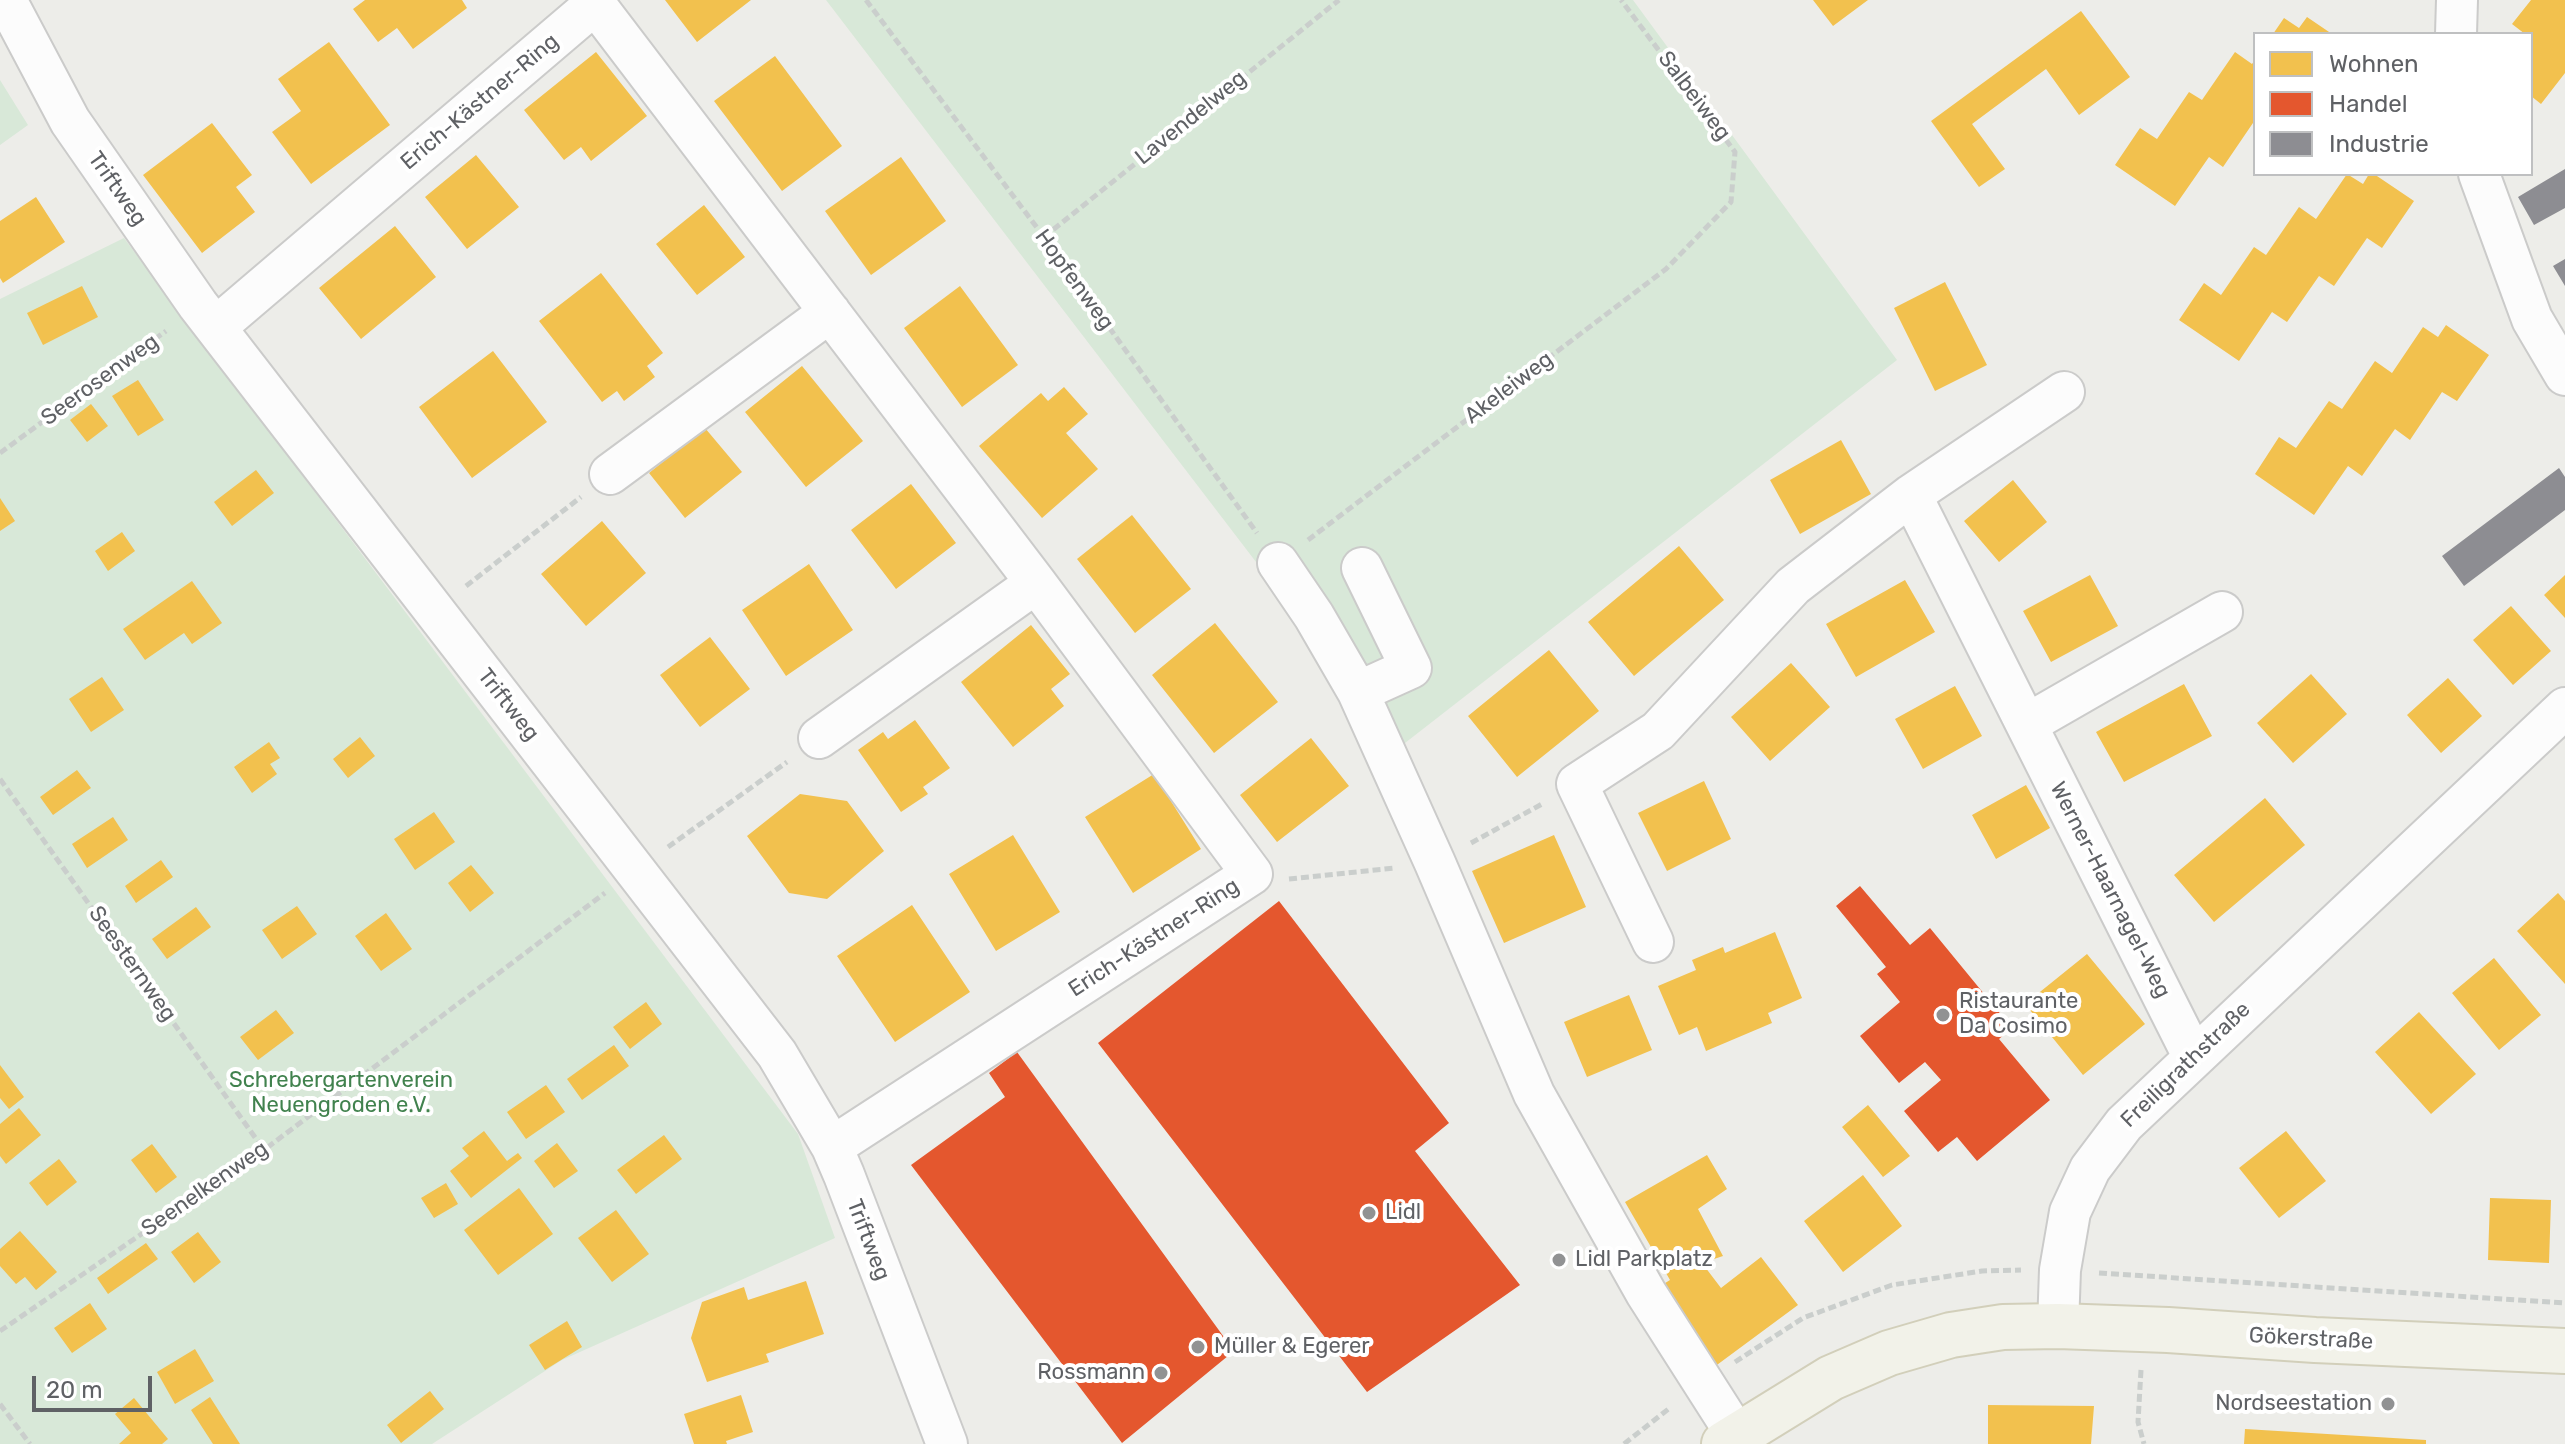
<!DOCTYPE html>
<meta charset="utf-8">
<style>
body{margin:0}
#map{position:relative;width:2565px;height:1444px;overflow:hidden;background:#edede9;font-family:Rubik,sans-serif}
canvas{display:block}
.legend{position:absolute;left:2253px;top:32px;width:280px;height:144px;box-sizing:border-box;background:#fff;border:2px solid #bfc0c1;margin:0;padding:10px 14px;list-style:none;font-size:24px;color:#5f6165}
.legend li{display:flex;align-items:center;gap:16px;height:40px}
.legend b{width:40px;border:2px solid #bfc0c1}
.scale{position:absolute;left:32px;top:1376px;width:120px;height:36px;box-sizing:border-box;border:4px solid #5f6165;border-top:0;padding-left:10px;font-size:24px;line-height:28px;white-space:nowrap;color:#5f6165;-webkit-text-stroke:6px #fff;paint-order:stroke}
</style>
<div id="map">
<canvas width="2565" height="1444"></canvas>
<ul class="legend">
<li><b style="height:22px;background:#f2c14e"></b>Wohnen</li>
<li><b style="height:22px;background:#e4572e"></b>Handel</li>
<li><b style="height:22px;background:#8d8d92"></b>Industrie</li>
</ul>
<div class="scale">20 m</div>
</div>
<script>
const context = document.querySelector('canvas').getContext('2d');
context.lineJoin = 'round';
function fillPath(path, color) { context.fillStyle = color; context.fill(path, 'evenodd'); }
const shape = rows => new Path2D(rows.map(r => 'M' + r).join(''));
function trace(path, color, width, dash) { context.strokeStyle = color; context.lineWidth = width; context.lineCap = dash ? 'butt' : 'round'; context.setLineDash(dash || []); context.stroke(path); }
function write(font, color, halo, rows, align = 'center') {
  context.font = font + ' Rubik,sans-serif'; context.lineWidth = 8; context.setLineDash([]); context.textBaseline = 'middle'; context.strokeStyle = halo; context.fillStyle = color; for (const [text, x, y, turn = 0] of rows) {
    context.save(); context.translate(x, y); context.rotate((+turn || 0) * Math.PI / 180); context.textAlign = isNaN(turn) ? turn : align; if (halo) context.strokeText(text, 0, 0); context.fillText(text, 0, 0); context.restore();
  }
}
fillPath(shape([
 [826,0,1633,0,1897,360,1387,757,1305,626],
 [0,80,28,125,0,145],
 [124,238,798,1134,835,1238,562,1360,432,1444,0,1444,0,299]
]), '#d8e8d8');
fillPath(shape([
 [365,0,462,0,467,8,413,49,397,28,378,42,353,9],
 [665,0,751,0,697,42],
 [1813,0,1868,0,1833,26],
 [2531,0,2565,0,2565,73,2541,104,2531,96,2531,34,2525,34,2512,24],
 [2081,11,2130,77,2079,115,2046,69,1972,124,2005,169,1979,187,1931,121],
 [2307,17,2332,34,2273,34,2284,18,2299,28],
 [329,42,390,125,311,184,272,132,301,111,278,79],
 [596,52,647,116,591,161,581,147,564,160,524,110],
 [2235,52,2252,64,2255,60,2255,120,2223,167,2209,157,2175,206,2115,165,2140,128,2157,139,2189,92,2202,100],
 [775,56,842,146,782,191,714,101],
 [212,123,252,175,236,187,255,212,202,253,143,175],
 [476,155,519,207,467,249,425,197],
 [901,157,946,221,871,275,825,211],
 [2347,174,2363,184,2369,174,2374,174,2414,201,2382,248,2367,238,2334,286,2319,276,2287,322,2272,312,2239,361,2179,320,2204,283,2221,295,2254,247,2266,255,2299,207,2316,219],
 [36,197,65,242,3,283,0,278,0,221],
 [704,205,745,257,697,295,656,244],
 [395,226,436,277,361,339,319,288],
 [601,273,663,353,647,366,655,377,624,401,617,391,602,402,539,321],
 [1945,282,1987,365,1935,391,1894,308],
 [82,286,98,317,43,345,27,313],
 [960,286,1018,365,962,407,904,328],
 [2446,325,2489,355,2457,401,2442,392,2410,440,2395,429,2362,476,2348,466,2314,515,2255,474,2279,437,2296,448,2329,401,2342,409,2375,361,2392,373,2423,327,2438,337],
 [493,351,547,422,472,478,419,407],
 [802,366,863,441,806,487,745,412],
 [138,380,164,420,138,436,112,396],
 [1064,387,1088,414,1066,433,1098,469,1042,518,979,446,1041,393,1048,401],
 [91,404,108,426,87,442,70,420],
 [705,428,742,472,685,518,649,473],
 [1841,440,1871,494,1800,534,1770,480],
 [256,470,274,493,232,526,214,502],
 [2013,480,2047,522,1999,562,1964,521],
 [911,484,956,543,896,589,851,530],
 [0,498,15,521,0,531],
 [1132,515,1191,589,1135,633,1077,559],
 [602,521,646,573,586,626,541,574],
 [122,532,135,551,108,571,95,551],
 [1679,546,1724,600,1634,676,1588,622],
 [809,564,853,630,786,676,742,610],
 [2090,575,2118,626,2051,662,2023,611],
 [2565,575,2565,618,2544,595],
 [1905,580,1935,632,1856,677,1826,624],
 [192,581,222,623,192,644,184,633,145,660,123,629],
 [2511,606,2551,651,2513,685,2473,640],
 [1215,623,1278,702,1214,753,1152,675],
 [1031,625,1070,674,1051,689,1064,706,1013,747,961,682],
 [710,637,750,689,700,727,660,675],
 [1549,650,1599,711,1517,777,1468,716],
 [1791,663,1830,707,1770,761,1731,717],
 [2311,674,2347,714,2293,763,2257,723],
 [102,677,124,710,91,732,69,699],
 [2448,678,2482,716,2441,753,2407,715],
 [2184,684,2212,736,2124,782,2096,732],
 [1955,686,1982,736,1923,769,1895,719],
 [915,720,950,768,923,787,928,794,901,812,858,750,883,732,888,739],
 [360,737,375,756,348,778,333,759],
 [1311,738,1349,786,1277,842,1240,795],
 [269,742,280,758,270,764,277,774,252,793,234,767],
 [77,770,91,788,53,815,40,797],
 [1154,774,1201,849,1133,893,1085,817],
 [1704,781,1731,839,1667,871,1638,813],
 [2026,785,2050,828,1996,859,1972,815],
 [800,794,847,801,884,851,827,899,789,893,747,836],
 [2265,798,2305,845,2214,922,2174,875],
 [434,812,455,842,415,870,394,839],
 [113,817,128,840,87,868,72,844],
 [1013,835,1060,912,996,951,949,874],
 [1554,835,1586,907,1504,943,1472,871],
 [161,860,173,877,136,903,125,886],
 [471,865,494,893,470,912,448,883],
 [2558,893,2565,901,2565,984,2517,931],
 [912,905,970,992,895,1042,837,956],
 [297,906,317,934,282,959,262,930],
 [196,907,211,927,167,959,152,939],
 [386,913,412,949,381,971,355,936],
 [1775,932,1802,998,1768,1013,1772,1023,1706,1051,1697,1027,1679,1035,1658,986,1696,970,1692,960,1723,947,1725,953],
 [2087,954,2145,1024,2083,1075,2025,1004],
 [2494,958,2541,1015,2499,1050,2452,993],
 [1629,995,1652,1050,1587,1077,1564,1022],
 [646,1002,662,1024,630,1049,613,1027],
 [276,1010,294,1033,258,1060,240,1037],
 [2419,1012,2476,1074,2431,1114,2375,1052],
 [614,1045,629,1066,582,1100,567,1079],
 [0,1065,24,1097,9,1109,0,1098],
 [546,1085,565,1112,526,1139,507,1112],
 [1868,1105,1910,1156,1883,1177,1842,1127],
 [19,1108,41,1135,6,1164,0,1156,0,1124],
 [484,1131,507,1161,518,1153,522,1158,471,1198,450,1171,469,1156,462,1148],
 [2286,1131,2326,1181,2279,1218,2239,1168],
 [664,1135,682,1159,636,1194,617,1170],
 [557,1143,578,1171,554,1188,534,1161],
 [152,1144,177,1177,156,1193,131,1160],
 [1707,1155,1727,1189,1698,1209,1723,1256,1702,1263,1721,1288,1761,1257,1798,1305,1702,1376,1654,1290,1670,1280,1625,1202],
 [59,1159,77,1182,47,1206,29,1183],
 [1863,1175,1902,1226,1843,1272,1804,1221],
 [446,1183,458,1204,434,1218,421,1198],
 [519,1188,553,1234,498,1275,464,1230],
 [2490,1198,2551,1200,2549,1263,2488,1260],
 [616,1210,649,1254,612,1282,578,1238],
 [20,1231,57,1272,36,1290,25,1277,16,1284,0,1266,0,1249],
 [198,1232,221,1262,194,1283,171,1252],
 [146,1243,158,1259,108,1294,97,1278],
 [806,1281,824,1334,766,1354,769,1362,707,1382,691,1338,702,1302,744,1287,748,1300],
 [90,1303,107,1329,72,1353,54,1328],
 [567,1321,582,1347,545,1370,529,1345],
 [195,1349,214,1381,175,1404,157,1372],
 [430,1391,444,1409,401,1443,387,1425],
 [741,1395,753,1432,726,1441,727,1444,694,1444,684,1414],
 [210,1397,240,1444,213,1444,191,1410],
 [134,1398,168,1439,162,1444,119,1444,131,1433,115,1414],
 [1988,1405,2094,1406,2091,1444,1988,1444],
 [2245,1429,2426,1440,2426,1444,2244,1444]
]), '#f2c14e');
fillPath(shape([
 [1860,886,1910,945,1930,928,2012,1028,1999,1039,2050,1100,1977,1161,1957,1137,1938,1152,1904,1111,1941,1080,1925,1062,1899,1083,1860,1036,1900,1002,1877,974,1886,967,1836,906],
 [1279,901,1449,1123,1415,1151,1520,1285,1367,1392,1098,1043],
 [1017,1052,1234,1351,1122,1443,911,1165,1005,1097,989,1073]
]), '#e4572e');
fillPath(shape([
 [2565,169,2565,208,2534,225,2518,197],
 [2565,259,2565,286,2553,266],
 [2559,468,2565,477,2565,510,2464,586,2442,556]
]), '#8d8d92');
const minor = shape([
 [6,0,70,121,198,305,777,1054,832,1147,844,1175,947,1444],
 [2456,34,2457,0],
 [2479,174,2532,319,2565,375],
 [216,327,595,4,1036,583,1252,874,832,1147],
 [610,474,830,312],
 [1911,495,2193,1056],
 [1278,563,1314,616,1358,692,1435,863,1534,1094,1646,1293,1736,1434],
 [1358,692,1411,668,1362,568],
 [2027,724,2222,612],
 [819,738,1036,583],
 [1653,942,1577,784,1658,731,1793,586,1911,495,2064,392],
 [2058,1326,2060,1270,2070,1212,2090,1169,2124,1124,2565,708]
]);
const major = shape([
 [1724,1444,1831,1378,1889,1353,1951,1335,2003,1327,2058,1326,2168,1330,2315,1340,2565,1351]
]);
trace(minor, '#cbcbca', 44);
trace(major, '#d2cfba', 48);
trace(shape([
 [866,0,1044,237,1257,533],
 [1044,237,1339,0],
 [0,453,166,331],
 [1308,540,1666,269,1731,202,1735,152,1621,0],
 [466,586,581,497],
 [0,779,264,1150],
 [1471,843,1542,804],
 [668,847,787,762],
 [1289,879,1394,868],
 [2099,1273,2565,1303],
 [0,1331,264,1150,605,893],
 [1735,1362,1803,1318,1892,1285,1982,1271,2021,1270],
 [2141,1370,2138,1422,2144,1444],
 [0,1404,30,1444],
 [1624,1444,1671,1407]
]), '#cacecc', 5, [8, 4]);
trace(minor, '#fcfcfc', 40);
trace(major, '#f2f2e9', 44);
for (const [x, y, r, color] of [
 [1943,1015,8,"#919293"],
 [1369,1213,8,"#919293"],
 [1559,1260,8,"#919293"],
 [1198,1347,8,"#919293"],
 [1161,1373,8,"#919293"],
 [2388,1404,8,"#919293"]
]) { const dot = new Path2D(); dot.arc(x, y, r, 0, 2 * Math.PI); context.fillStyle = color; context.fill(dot); trace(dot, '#fff', 3); }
write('22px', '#5f6165', '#fff', [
 ["Salbeiweg",1694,96,53],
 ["Erich-Kästner-Ring",480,102,-40],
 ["Lavendelweg",1191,118,-39],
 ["Triftweg",117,189,55],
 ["Hopfenweg",1074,280,54],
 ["Seerosenweg",100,380,-36],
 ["Akeleiweg",1509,388,-37],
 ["Triftweg",508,705,52],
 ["Werner-Haarnagel-Weg",2110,890,63],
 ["Erich-Kästner-Ring",1154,938,-33],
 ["Seesternweg",132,964,55],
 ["Freiligrathstraße",2186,1065,-44],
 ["Seenelkenweg",205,1189,-35],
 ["Triftweg",868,1240,69],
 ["Gökerstraße",2311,1339,3]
]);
write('22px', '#5f6165', '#fff', [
 ["Ristaurante",1959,1002],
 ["Da Cosimo",1959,1027],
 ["Lidl",1385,1213],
 ["Lidl Parkplatz",1575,1260],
 ["Müller & Egerer",1214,1347],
 ["Rossmann",1145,1373,"right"],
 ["Nordseestation",2372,1404,"right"]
], 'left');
write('22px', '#41824e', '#fff', [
 ["Schrebergartenverein",341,1081],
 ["Neuengroden e.V.",341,1106]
]);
</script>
